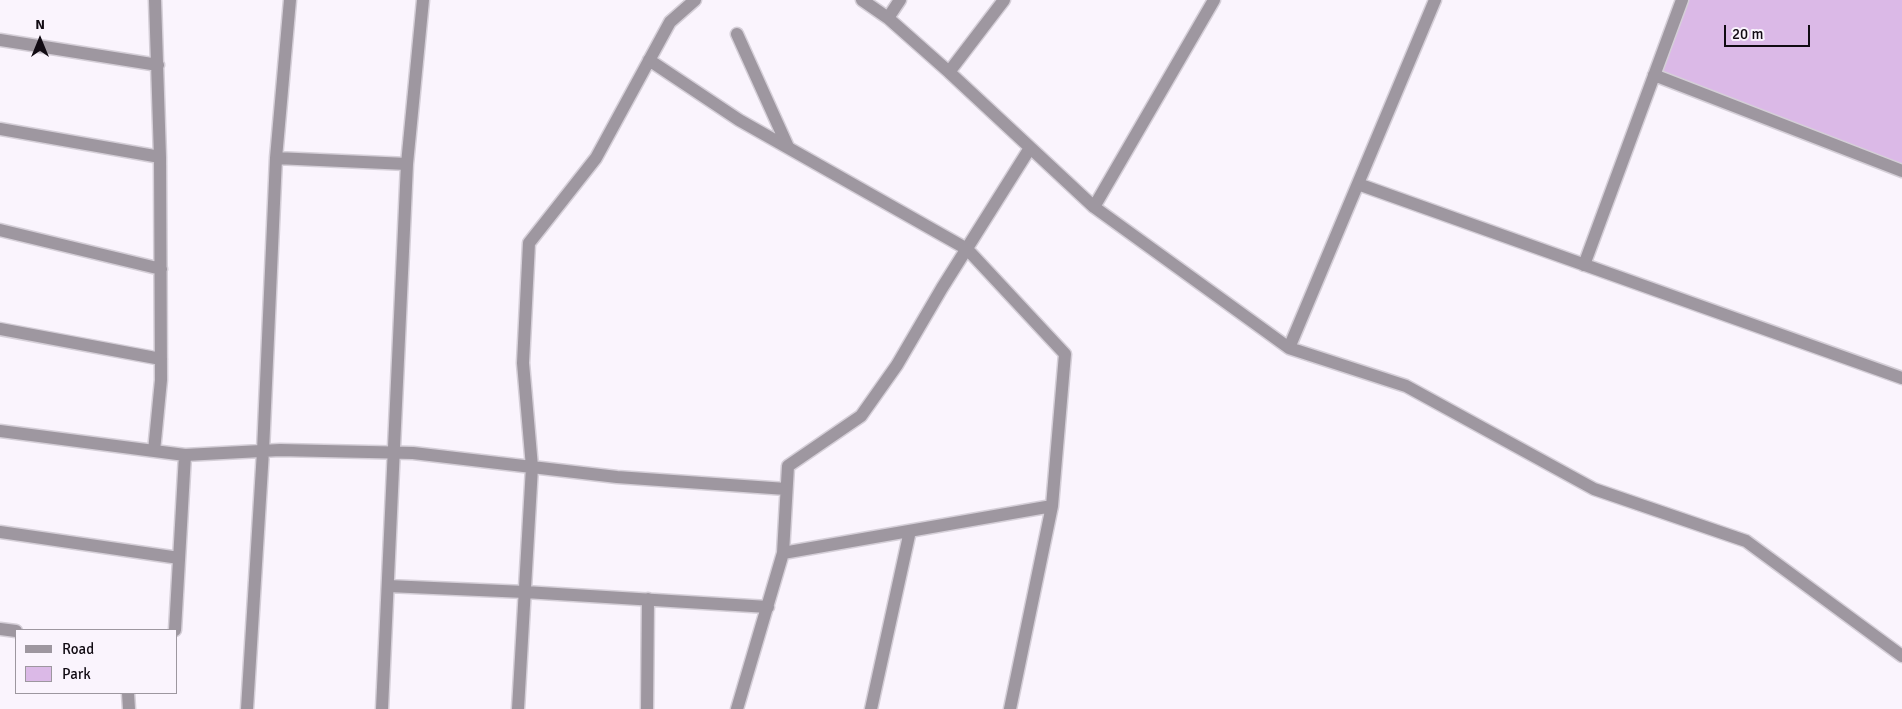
<!DOCTYPE html>
<style>
body{margin:0}
#map{position:relative;width:1902px;height:709px;overflow:hidden;background:#faf4fd;font-family:Signika,sans-serif}
canvas{display:block}
.legend{position:absolute;left:15px;top:629px;width:162px;height:65px;box-sizing:border-box;background:#faf4fd;border:1px solid #9d979f;margin:0;padding:6px 9px;list-style:none;font-size:15px;color:#110b13}
.legend li{display:flex;align-items:center;gap:10px;height:25px}
.legend b{width:25px;border:1px solid #9d979f}
.north{position:absolute;left:15px;top:15px;width:50px;height:50px;-webkit-text-stroke:4px #faf4fd;paint-order:stroke;rotate:0deg;font-size:14px;font-weight:700;line-height:20px;text-align:center;color:#110b13}
.north::after{content:'';display:block;margin:auto;width:18px;height:22px;background:#110b13;clip-path:polygon(50% 0,100% 100%,50% 72%,0 100%)}
.scale{position:absolute;left:1724px;top:25px;width:86px;height:22px;box-sizing:border-box;border:2px solid #110b13;border-top:0;padding-left:6px;font-size:15px;line-height:18px;white-space:nowrap;color:#110b13;-webkit-text-stroke:4px #faf4fd;paint-order:stroke}
</style>
<div id="map">
<canvas width="1902" height="709"></canvas>
<ul class="legend">
<li><b style="height:6px;background:#9e97a0"></b>Road</li>
<li><b style="height:14px;background:#dbb9e7"></b>Park</li>
</ul>
<div class="north">N</div>
<div class="scale">20 m</div>
</div>
<script>
const context = document.querySelector('canvas').getContext('2d');
context.lineJoin = 'round';
function fillPath(path, color) { context.fillStyle = color; context.fill(path, 'evenodd'); }
const shape = rows => new Path2D(rows.map(r => 'M' + r).join(''));
function trace(path, color, width, dash) { context.strokeStyle = color; context.lineWidth = width; context.lineCap = dash ? 'butt' : 'round'; context.setLineDash(dash || []); context.stroke(path); }
fillPath(shape([
 [1682,0,1902,0,1902,171,1654,75]
]), '#dbb9e7');
const minor = shape([
 [862,0,888,18,949,72,1094,207,1289,348,1406,386,1594,489,1746,541,1902,656],
 [888,18,900,0],
 [737,34,788,147],
 [0,40,158,65],
 [649,60,739,120,967,249,1065,354,1052,506],
 [949,72,1004,0],
 [1654,75,1902,171],
 [0,129,160,157],
 [276,158,407,164],
 [1358,184,1902,378],
 [1094,207,1214,0],
 [0,230,161,269],
 [1584,265,1682,0],
 [0,329,161,359],
 [1289,348,1435,0],
 [0,431,185,455,280,450,413,453,617,477,786,489],
 [154,451,161,380,160,157,155,0],
 [0,532,179,558],
 [783,553,1052,506,1010,709],
 [388,586,525,592,768,607],
 [0,629,16,631],
 [175,630,185,455],
 [128,693,129,709],
 [247,709,263,451,276,158,290,0],
 [382,709,407,164,423,0],
 [518,709,532,467,523,363,529,243,596,158,670,22,695,0],
 [647,709,648,599],
 [737,709,783,553,788,466,861,416,897,365,942,288,1030,148],
 [871,709,910,531]
]);
trace(minor, '#d5cfd8', 15);
trace(minor, '#9e97a0', 12);
</script>
